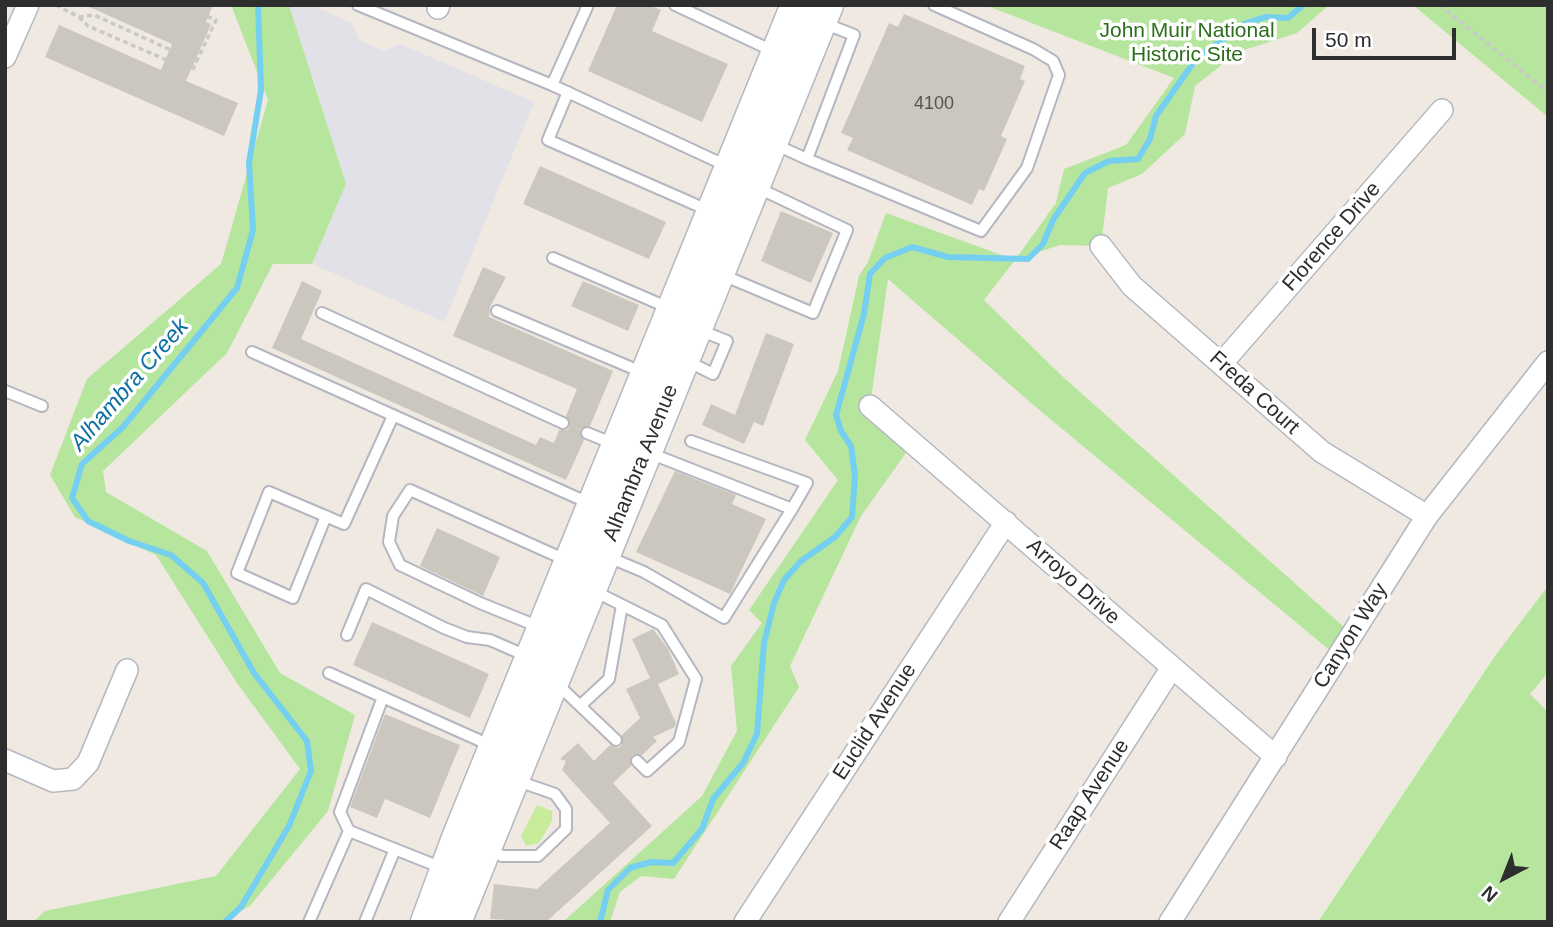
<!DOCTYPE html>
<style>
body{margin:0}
#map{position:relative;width:1553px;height:927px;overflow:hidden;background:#efe9e1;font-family:Helvetica,sans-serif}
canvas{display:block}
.frame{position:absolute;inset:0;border:7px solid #2e2e2e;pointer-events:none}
.north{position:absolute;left:1469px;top:843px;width:70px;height:70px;-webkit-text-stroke:5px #fff;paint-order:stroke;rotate:222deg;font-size:19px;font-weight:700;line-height:28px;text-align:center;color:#2e2e2e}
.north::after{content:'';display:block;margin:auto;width:24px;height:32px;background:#2e2e2e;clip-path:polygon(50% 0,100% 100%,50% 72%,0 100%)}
.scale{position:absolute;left:1312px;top:28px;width:144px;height:32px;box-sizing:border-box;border:4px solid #2e2e2e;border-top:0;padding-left:9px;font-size:21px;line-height:24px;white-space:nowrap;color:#2e2e2e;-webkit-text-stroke:5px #fff;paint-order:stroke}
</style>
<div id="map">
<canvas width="1553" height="927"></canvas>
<div class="frame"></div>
<div class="north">N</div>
<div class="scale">50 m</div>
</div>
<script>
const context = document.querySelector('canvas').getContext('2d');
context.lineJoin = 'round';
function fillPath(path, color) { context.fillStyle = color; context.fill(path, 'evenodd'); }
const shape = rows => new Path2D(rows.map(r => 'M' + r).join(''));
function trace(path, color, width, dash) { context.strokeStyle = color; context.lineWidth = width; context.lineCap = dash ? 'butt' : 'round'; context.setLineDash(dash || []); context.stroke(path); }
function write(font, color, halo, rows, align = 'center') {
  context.font = font + ' Helvetica,sans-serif'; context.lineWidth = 7; context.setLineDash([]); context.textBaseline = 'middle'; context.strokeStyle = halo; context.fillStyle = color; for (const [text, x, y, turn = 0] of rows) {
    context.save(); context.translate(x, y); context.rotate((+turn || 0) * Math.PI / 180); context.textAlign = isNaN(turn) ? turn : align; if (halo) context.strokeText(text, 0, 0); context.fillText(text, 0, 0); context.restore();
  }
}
fillPath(shape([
 [289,5,311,5,352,23,359,40,383,51,400,44,534,102,444,322,312,264,346,184]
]), '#e3e1e8');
fillPath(shape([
 [231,5,289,5,346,184,312,264,273,264,227,353,103,471,106,492,207,551,280,673,355,715,328,811,250,906,218,922,33,922,45,911,216,876,300,769,237,683,156,555,75,517,50,475,87,379,221,264,268,100],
 [985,5,1329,5,1297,33,1238,52,1195,86,1185,134,1142,174,1108,188,1101,246,1060,245,1015,260,984,300,1062,376,1353,635,1338,657,1044,414,888,279,870,406,913,443,861,516,790,666,799,687,674,879,641,876,620,892,610,922,563,922,702,796,737,731,731,666,762,623,749,610,838,480,805,440,838,371,859,276,868,262,886,213,1015,260,1056,203,1064,169,1126,145,1174,78],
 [1413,5,1548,5,1548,117],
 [1548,586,1548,673,1530,694,1548,712,1548,922,1318,922,1495,656]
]), '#b6e59e');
fillPath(shape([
 [537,805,552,811,552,821,539,843,526,846,521,836]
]), '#c9ec9a');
trace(shape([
 [225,922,241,907,289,826,311,771,307,741,254,673,203,583,171,555,129,541,88,521,72,498,82,464,123,427,237,288,253,230,249,163,261,90,258,5],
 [600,922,608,890,630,868,651,862,673,863,702,829,713,799,743,763,757,734,764,643,774,603,784,580,801,561,835,537,852,517,855,476,851,446,841,431,836,415,864,314,870,274,885,258,912,247,948,257,1028,259,1043,244,1053,220,1085,173,1109,161,1138,159,1150,139,1156,116,1196,59,1244,24,1265,17,1288,18,1303,5]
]), '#75cff0', 6);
fillPath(shape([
 [85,5,213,5,206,22,211,24,186,81,238,103,224,136,45,57,59,25,161,70,172,44],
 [617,5,649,5,661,10,652,31,728,64,702,122,588,71],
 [904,14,1025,66,1020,79,1025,81,1001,136,1007,139,984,191,979,189,972,205,847,150,853,138,841,133,889,23,898,27],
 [540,166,666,222,649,259,523,204],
 [781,211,833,233,811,283,761,261],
 [483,267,506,277,490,307,489,317,613,371,590,426,580,429,584,440,566,480,272,348,302,281,322,291,301,339,536,445,540,437,554,443,559,430,567,430,570,426,566,416,577,389,453,336],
 [583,281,639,305,628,331,571,306],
 [766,333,794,344,763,426,754,422,744,444,702,425,711,404,735,415],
 [675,471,736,495,732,504,766,519,730,594,636,552],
 [437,528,500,557,483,596,420,566],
 [372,622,489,674,470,718,353,665],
 [653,629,668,649,679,674,658,684,676,723,675,727,653,737,657,741,642,755,632,755,631,766,613,783,652,826,546,922,490,919,494,884,537,889,610,823,562,770,566,761,560,759,578,743,594,761,610,745,618,748,622,745,622,735,640,718,626,689,650,678,632,639],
 [385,714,460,745,430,818,385,799,377,818,350,807]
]), '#cbc7bf');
const lane = shape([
 [358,5,552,85,727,166],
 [675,5,775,52],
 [552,85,588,5],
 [568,92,548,140,710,211],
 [774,144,807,159,854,35,821,22],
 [807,159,981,231,1027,168,1059,75,1053,61,1033,49,934,5],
 [553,258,669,308],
 [720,274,813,313,847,230,756,187],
 [497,311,644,373],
 [322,313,563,423],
 [252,352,591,504],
 [685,360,713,374,727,341,699,330],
 [5,391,42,406],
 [587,433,614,444],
 [691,441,807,483,792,509],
 [326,516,293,598,237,573,269,492,344,524,393,416],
 [606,556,644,572,724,618,792,509,647,452],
 [594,591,662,625,696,679,679,742,647,771,637,761],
 [542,628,480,603,400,565,389,542,393,516,410,490,568,561],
 [347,635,366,589,444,628,467,637,490,640,529,657],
 [329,673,492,746],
 [555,682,616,740],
 [581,705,609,679,622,605],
 [349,831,340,812,383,697],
 [487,848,502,856,538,856,566,829,566,809,555,794,515,780],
 [309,922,349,831,445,869],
 [365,922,395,849]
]);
const street = shape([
 [438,8,439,5],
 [5,57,28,5],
 [1101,246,1132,286,1322,452,1427,516],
 [1222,363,1442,110],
 [870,406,1276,757],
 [5,760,53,781,73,779,88,763,127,670],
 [745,922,1006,522],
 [1009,922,1171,669],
 [1170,922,1427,516,1548,362]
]);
const secondary = shape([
 [427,922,458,838,797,5],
 [455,922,827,5]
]);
trace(lane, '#b4b7c1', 14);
trace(street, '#b4b7c1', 24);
trace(secondary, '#b4b7c1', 35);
trace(shape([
 [56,5,79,17,94,15,197,62],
 [1440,5,1548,92],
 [79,17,88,26,192,71,216,20,183,5]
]), '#c9c9c9', 3.5, [5, 3.5]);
trace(lane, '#fff', 10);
trace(street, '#fff', 21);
trace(secondary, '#fff', 32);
write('18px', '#555452', null, [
 ["4100",934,104]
]);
write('21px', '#2c6e1b', '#fff', [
 ["John Muir National",1187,31],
 ["Historic Site",1187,55]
]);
write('21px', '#2e2e2e', '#fff', [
 ["Florence Drive",1332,237,-49],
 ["Freda Court",1254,393,42],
 ["Alhambra Avenue",641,463,-68],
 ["Arroyo Drive",1073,582,42],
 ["Canyon Way",1351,636,-58],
 ["Euclid Avenue",875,722,-57],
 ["Raap Avenue",1090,795,-57]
]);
write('italic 23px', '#0d6fa3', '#fff', [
 ["Alhambra Creek",130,385,-49]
]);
</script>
